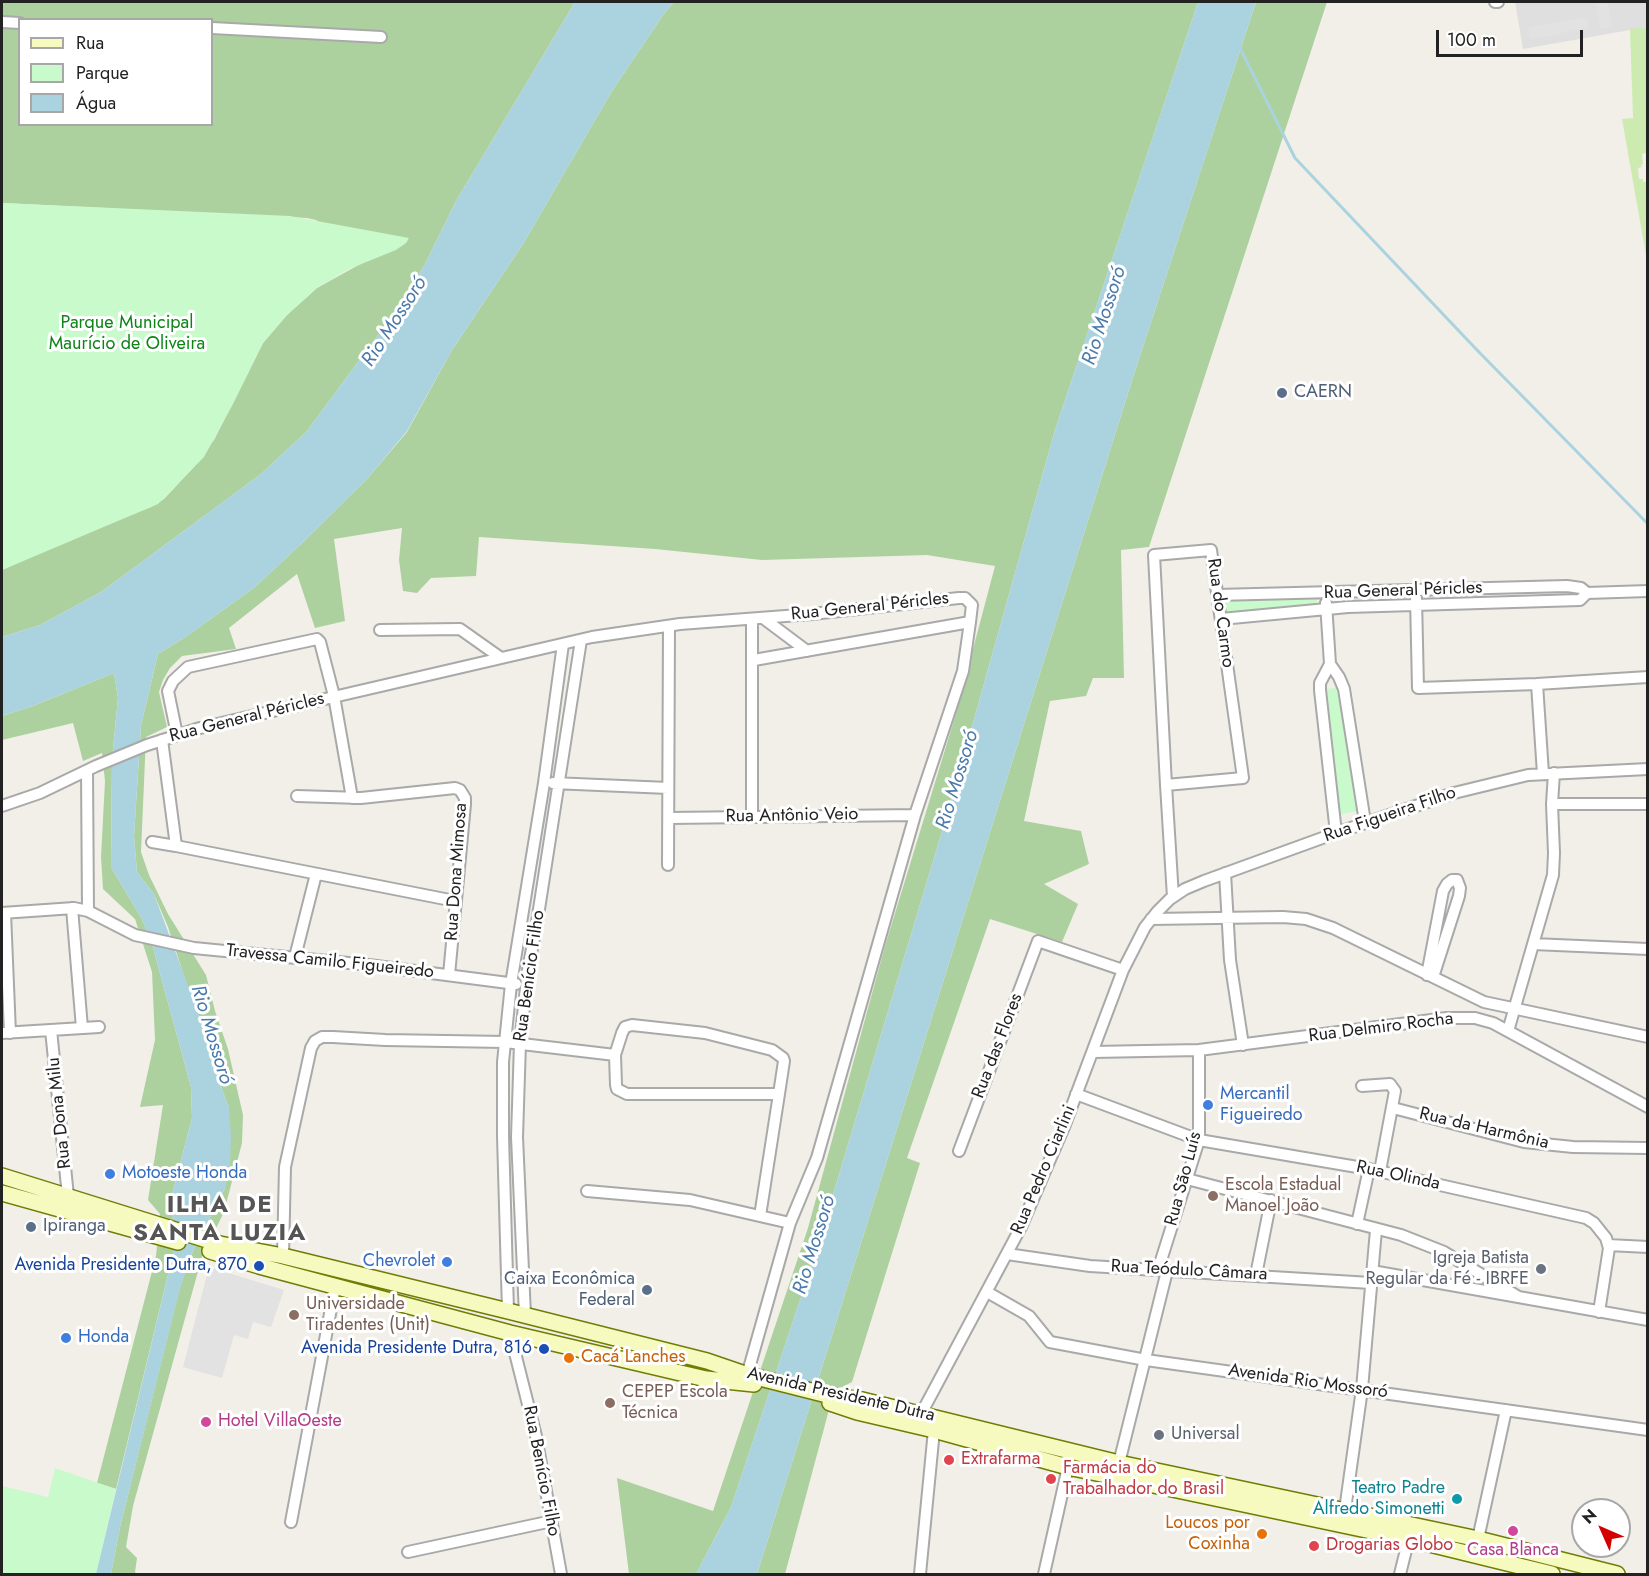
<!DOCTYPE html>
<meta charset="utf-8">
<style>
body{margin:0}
#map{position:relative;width:1649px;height:1576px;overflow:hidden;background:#f2efe9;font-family:Jost,sans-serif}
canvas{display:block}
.frame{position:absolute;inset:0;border:3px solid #222;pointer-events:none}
.legend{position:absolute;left:18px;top:18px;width:195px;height:108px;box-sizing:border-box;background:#fff;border:2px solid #a7a7a7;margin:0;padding:8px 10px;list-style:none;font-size:18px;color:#222}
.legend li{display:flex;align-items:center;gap:12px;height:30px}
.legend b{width:30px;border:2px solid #a7a7a7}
.north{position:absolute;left:1571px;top:1498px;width:60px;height:60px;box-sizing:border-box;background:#fff;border:2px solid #a7a7a7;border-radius:50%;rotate:315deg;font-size:16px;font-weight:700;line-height:24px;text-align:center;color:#222}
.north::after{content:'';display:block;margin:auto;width:21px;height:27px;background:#d40000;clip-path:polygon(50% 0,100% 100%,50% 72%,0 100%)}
.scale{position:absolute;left:1436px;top:30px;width:147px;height:27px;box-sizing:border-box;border:3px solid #222;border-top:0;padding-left:8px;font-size:18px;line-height:21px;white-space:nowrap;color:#222;-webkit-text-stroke:4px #fff;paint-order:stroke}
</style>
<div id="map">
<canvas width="1649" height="1576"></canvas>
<div class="frame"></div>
<ul class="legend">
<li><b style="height:8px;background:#f7fabf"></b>Rua</li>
<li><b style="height:16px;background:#c8facc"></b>Parque</li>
<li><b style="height:16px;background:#aad3df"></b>Água</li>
</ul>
<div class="north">N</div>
<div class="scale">100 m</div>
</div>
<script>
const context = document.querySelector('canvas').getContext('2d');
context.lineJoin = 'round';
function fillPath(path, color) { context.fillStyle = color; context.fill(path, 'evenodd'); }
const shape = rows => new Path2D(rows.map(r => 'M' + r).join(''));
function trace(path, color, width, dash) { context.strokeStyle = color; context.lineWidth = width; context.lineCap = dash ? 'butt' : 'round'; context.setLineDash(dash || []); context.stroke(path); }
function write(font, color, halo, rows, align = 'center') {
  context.font = font + ' Jost,sans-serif'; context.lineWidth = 6; context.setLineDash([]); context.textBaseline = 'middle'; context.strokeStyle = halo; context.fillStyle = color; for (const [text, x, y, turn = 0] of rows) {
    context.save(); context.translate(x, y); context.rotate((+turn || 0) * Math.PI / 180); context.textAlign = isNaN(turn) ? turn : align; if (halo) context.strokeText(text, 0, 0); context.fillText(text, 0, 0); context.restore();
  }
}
fillPath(shape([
 [1515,2,1647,2,1647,27,1523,49]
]), '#e0dfdf');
fillPath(shape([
 [1647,27,1647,153,1642,154,1643,164,1641,165,1642,167,1638,168,1639,179,1643,179,1643,182,1647,181,1647,261,1622,119,1633,118,1630,29]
]), '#cdebb0');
fillPath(shape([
 [2,2,575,2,456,201,425,264,398,308,307,431,261,474,101,592,40,625,2,637,2,570,64,542,151,507,164,499,192,469,214,440,263,343,287,315,317,288,364,262,316,220,307,218,2,203],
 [20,20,212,20,212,124,20,124],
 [674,2,1198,2,1055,430,952,798,814,1258,731,1507,696,1574,629,1574,617,1478,713,1511,808,1228,885,946,955,717,995,566,927,555,762,560,655,549,479,537,476,576,431,578,417,593,403,591,399,560,402,528,334,539,345,621,315,628,297,574,229,628,236,649,182,656,170,668,163,680,159,692,167,727,146,737,141,852,149,875,168,914,206,975,215,1011,228,1049,243,1115,242,1143,224,1212,202,1257,133,1506,126,1547,137,1558,135,1572,137,1574,111,1574,120,1527,180,1287,192,1253,225,1188,229,1108,209,1055,206,1034,186,982,168,927,154,894,137,872,134,836,141,725,158,654,187,636,255,587,300,545,367,479,407,432,452,350,523,244,612,91,663,15],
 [1256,2,1327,2,1149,547,1121,550,1124,678,1093,678,1086,696,1050,701,1024,821,1081,831,1089,864,1044,884,1078,904,1062,942,990,919,907,1158,920,1163,852,1382,834,1391,785,1574,757,1574,1135,371],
 [114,673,118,698,112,759,111,867,142,919,152,944,191,1087,192,1118,172,1195,174,1250,116,1489,97,1483,156,1256,160,1214,148,1200,163,1105,140,1107,155,1040,152,972,135,919,103,889,101,857,105,781,102,753,83,761,73,723,2,740,2,716,33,706]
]), '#add19e');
fillPath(shape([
 [2,203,290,216,409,238,406,243,396,250,349,269,317,288,287,315,263,343,233,404,204,457,158,504,2,570],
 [1317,598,1316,607,1225,614,1222,600],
 [1340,687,1357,811,1339,815,1320,690],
 [55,1468,116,1489,96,1574,2,1574,2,1486,48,1497]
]), '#c8facc');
fillPath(shape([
 [1596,2,1608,2,1612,27,1601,29],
 [1587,17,1589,28,1530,39,1528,28],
 [209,1267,284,1290,271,1327,253,1322,248,1339,234,1335,222,1378,183,1367]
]), '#e2e2e2');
fillPath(shape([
 [575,2,674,2,663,15,612,91,523,244,452,350,407,431,367,479,300,545,255,587,187,636,158,654,141,725,134,836,137,872,154,894,206,1034,209,1055,229,1108,231,1135,230,1165,225,1188,192,1253,180,1288,120,1527,111,1574,96,1574,174,1250,172,1195,192,1118,191,1087,152,944,142,919,111,867,112,759,118,698,114,673,33,706,2,716,2,637,40,625,101,592,261,474,307,431,398,308,425,264,456,201],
 [1198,2,1256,2,1135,371,757,1574,696,1574,731,1507,814,1258,952,798,1055,430]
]), '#aad3df');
trace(shape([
 [1240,48,1295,158,1476,349,1648,524]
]), '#aad3df', 3);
const street = shape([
 [1495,2,1498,2],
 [2,22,20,23],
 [212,28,381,37],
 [1217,595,1567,586,1581,588,1587,593,1648,591],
 [1416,598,1418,688,1537,684,1648,677],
 [1326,603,1330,664,1339,677,1344,689,1365,822],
 [763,618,807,651],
 [1221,619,1348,607,1580,600,1587,593],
 [380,630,460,629,501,658],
 [1330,664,1320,683,1320,690,1336,833],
 [1537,684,1543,774],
 [177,735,168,691,173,681,188,667,317,639,320,642,334,696,352,798],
 [162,740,176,846,455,901],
 [87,771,88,911],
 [553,783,668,788],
 [1166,785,1243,778,1211,550,1154,555,1166,785,1173,897],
 [297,796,361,798,455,788,460,790,465,798,465,804,449,975],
 [1552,804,1648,804],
 [2,806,40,793,96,766,147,745,200,728,592,637,680,624,812,614,959,598,965,598,972,605,970,622,754,660],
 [752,817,752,619],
 [669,818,915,815],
 [152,842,176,846],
 [668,865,669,626],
 [1225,873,1230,960,1243,1045],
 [72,908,82,1028],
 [2,913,74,908,88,911,135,935,194,948,369,965,516,984],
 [5,913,10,1033],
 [1151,919,1283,917,1306,919,1333,928,1484,1002,1648,1037],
 [1533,944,1648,949],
 [295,957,316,874],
 [1427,975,1443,891,1447,884,1452,880,1457,880,1460,888,1459,896,1433,977],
 [51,1030,68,1196],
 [1508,1031,1553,875,1554,853,1552,804,1554,773],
 [2,1033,99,1027],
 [1093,1052,1199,1050,1447,1018,1475,1018,1493,1023,1648,1107],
 [1362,1086,1390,1084,1395,1091,1380,1171],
 [1076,1094,1199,1140,1369,1169,1586,1218,1594,1223,1606,1238,1609,1248,1599,1312],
 [1393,1108,1524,1142,1573,1147,1648,1148],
 [959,1151,1038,941,1123,970],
 [1187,1179,1401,1235,1444,1252,1517,1296],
 [587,1191,690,1200,790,1223],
 [760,1216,779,1094,784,1061,783,1058,772,1050,705,1033,632,1025,625,1027,622,1033,615,1055,616,1085,617,1089,627,1094,779,1094],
 [1357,1224,1369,1169],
 [1608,1245,1648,1247],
 [1007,1254,1090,1266,1371,1283],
 [283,1256,285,1167,311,1048,315,1041,322,1037,333,1037,385,1040,505,1042,615,1055],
 [1158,1270,1199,1140,1199,1050],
 [1372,1271,1648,1320],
 [1256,1275,1271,1200],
 [987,1292,1029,1316,1050,1342,1146,1360,1648,1430],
 [508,1311,503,1136,503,1062,511,984,544,783,563,644],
 [525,1315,517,1137,520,1043,528,970,537,922,581,640],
 [510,1333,536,1436,561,1574],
 [746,1379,790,1223,817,1158,915,815,963,671,970,622],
 [921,1414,1021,1227,1064,1127,1123,970,1145,927,1157,912,1170,899,1185,889,1204,881,1336,833,1454,793,1528,775,1648,769],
 [1119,1463,1167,1271],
 [1345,1510,1362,1389,1376,1230],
 [291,1522,335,1287],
 [1478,1539,1506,1410],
 [408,1552,552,1521],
 [920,1574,934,1430],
 [1044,1574,1068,1467],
 [1400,1574,1410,1534]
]);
const secondary = shape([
 [2,1176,220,1244,283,1256,508,1311,707,1361,748,1375,831,1396,862,1400,1119,1463,1478,1539,1617,1574],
 [2,1193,178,1242],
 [210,1251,259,1266,510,1333,706,1379,754,1384],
 [830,1403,857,1412,934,1430,1068,1467,1409,1539,1552,1574]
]);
trace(street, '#a9a9a9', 14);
trace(secondary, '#707d05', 18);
trace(street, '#fff', 10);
trace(secondary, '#f7fabf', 15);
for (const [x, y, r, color] of [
 [1282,393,6,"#5c6f8a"],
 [1208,1105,6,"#3f7fe0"],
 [110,1174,6,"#3f7fe0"],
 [1213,1196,6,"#8d6e63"],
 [31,1227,6,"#5c6f8a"],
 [447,1262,6,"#3f7fe0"],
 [259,1266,6,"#1a4fb4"],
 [1541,1269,6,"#6b7280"],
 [647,1290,6,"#5c6f8a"],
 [294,1315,6,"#8d6e63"],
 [66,1338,6,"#3f7fe0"],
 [544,1349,6,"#1a4fb4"],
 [569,1358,6,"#e8710a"],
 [610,1403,6,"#8d6e63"],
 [206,1422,6,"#d1479c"],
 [1159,1435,6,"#6b7280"],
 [949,1460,6,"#e0444e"],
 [1051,1479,6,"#e0444e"],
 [1457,1499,6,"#0f9aa8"],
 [1513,1531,6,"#d1479c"],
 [1262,1534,6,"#e8710a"],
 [1314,1546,6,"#e0444e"]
]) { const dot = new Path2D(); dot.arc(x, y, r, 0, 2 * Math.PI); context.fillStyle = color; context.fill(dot); trace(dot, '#fff', 2); }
write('18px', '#0c8416', '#fff', [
 ["Parque Municipal",127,324],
 ["Maurício de Oliveira",127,345]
]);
write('18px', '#4e5e75', '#fff', [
 ["CAERN",1294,393],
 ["Ipiranga",43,1227],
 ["Caixa Econômica",635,1280,"right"],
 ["Federal",635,1301,"right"]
], 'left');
write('18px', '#222', '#fff', [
 ["Rua General Péricles",1403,591,-2],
 ["Rua General Péricles",870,607,-6],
 ["Rua do Carmo",1220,613,82],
 ["Rua General Péricles",247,718,-14],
 ["Rua Figueira Filho",1390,815,-19],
 ["Rua Antônio Veio",792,816,-1],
 ["Rua Dona Mimosa",457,872,-86],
 ["Travessa Camilo Figueiredo",330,962,6],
 ["Rua Benício Filho",530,976,-82],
 ["Rua Delmiro Rocha",1381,1028,-7],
 ["Rua das Flores",998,1046,-69],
 ["Rua Dona Milu",60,1113,-96],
 ["Rua da Harmônia",1484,1129,13],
 ["Rua Pedro Ciarlini",1044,1170,-67],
 ["Rua Olinda",1398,1176,12],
 ["Rua São Luís",1184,1179,-75],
 ["Rua Teódulo Câmara",1189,1271,3],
 ["Avenida Rio Mossoró",1308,1382,8],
 ["Avenida Presidente Dutra",841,1395,13],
 ["Rua Benício Filho",541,1471,79]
]);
write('18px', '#366cbe', '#fff', [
 ["Mercantil",1220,1095],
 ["Figueiredo",1220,1116],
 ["Motoeste Honda",122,1174],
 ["Chevrolet",435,1262,"right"],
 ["Honda",78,1338]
], 'left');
write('18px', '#785e54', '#fff', [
 ["Escola Estadual",1225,1186],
 ["Manoel João",1225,1207],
 ["Universidade",306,1305],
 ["Tiradentes (Unit)",306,1326],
 ["CEPEP Escola",622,1393],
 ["Técnica",622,1414]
], 'left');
write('18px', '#5b616d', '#fff', [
 ["Igreja Batista",1529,1259],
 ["Regular da Fé - IBRFE",1529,1280],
 ["Universal",1171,1435,"left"]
], 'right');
write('18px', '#164399', '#fff', [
 ["Avenida Presidente Dutra, 870",247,1266],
 ["Avenida Presidente Dutra, 816",532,1349]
], 'right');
write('18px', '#c56008', '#fff', [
 ["Cacá Lanches",581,1358],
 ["Loucos por",1250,1524,"right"],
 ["Coxinha",1250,1545,"right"]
], 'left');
write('18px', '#b23c85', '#fff', [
 ["Hotel VillaOeste",218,1422],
 ["Casa Blanca",1513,1551,"center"]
], 'left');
write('18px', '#be3a42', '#fff', [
 ["Extrafarma",961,1460],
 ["Farmácia do",1063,1469],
 ["Trabalhador do Brasil",1063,1490],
 ["Drogarias Globo",1326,1546]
], 'left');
write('18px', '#0d838f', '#fff', [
 ["Teatro Padre",1445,1489],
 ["Alfredo Simonetti",1445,1510]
], 'right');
write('italic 20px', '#4a7aab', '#fff', [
 ["Rio Mossoró",1105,316,-72],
 ["Rio Mossoró",395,322,-57],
 ["Rio Mossoró",958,780,-73],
 ["Rio Mossoró",211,1035,73],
 ["Rio Mossoró",815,1245,-73]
]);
context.letterSpacing = '1.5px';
write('bold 24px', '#555', '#fff', [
 ["ILHA DE",220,1206],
 ["SANTA LUZIA",220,1234]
]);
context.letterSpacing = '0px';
</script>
